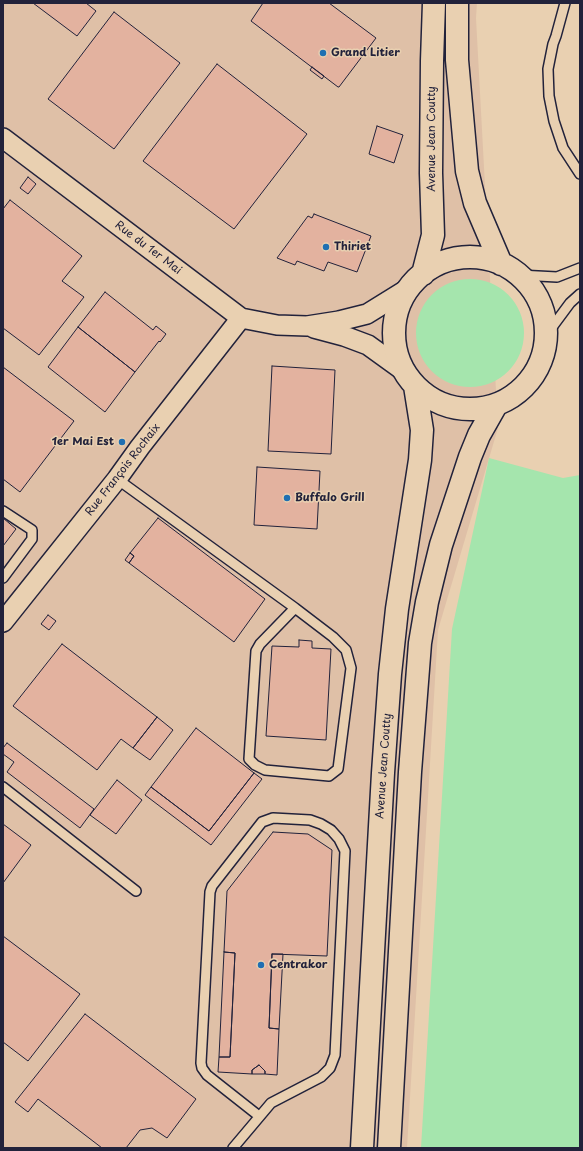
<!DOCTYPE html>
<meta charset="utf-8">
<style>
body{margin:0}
#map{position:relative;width:583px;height:1151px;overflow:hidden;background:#e9d0b1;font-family:"Playpen Sans",sans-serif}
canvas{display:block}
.frame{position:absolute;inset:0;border:4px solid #22223b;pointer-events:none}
</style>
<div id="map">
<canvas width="583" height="1151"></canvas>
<div class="frame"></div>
</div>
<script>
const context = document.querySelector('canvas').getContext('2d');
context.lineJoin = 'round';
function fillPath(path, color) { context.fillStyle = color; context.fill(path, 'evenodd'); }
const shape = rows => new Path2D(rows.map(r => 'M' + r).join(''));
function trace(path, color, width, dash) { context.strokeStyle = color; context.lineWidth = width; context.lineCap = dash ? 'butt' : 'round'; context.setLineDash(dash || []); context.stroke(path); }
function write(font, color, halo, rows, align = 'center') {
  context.font = font + ' "Playpen Sans",sans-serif'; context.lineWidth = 3; context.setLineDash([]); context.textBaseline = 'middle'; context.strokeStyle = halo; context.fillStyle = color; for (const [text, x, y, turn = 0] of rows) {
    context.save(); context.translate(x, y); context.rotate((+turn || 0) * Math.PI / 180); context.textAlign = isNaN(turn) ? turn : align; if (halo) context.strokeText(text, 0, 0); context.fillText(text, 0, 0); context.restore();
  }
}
fillPath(shape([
 [3,3,477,3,476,18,498,428,438,630,407,1148,3,1148]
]), '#dfc0a7');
fillPath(shape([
 '416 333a54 54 0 1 1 108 0a54 54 0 1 1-108 0Z',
 [489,458,563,478,580,475,580,1148,421,1148,452,629]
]), '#a5e5ad');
const building = shape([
 [33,3,86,3,96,11,77,36,33,3],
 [263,3,329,3,376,38,339,87,338,87,251,21,263,3],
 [114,12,180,63,114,149,48,99,114,12],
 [217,64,307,134,234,229,143,161,217,64],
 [312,67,324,76,322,79,310,70,312,67],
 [377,126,403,135,394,163,369,154,377,126],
 [28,177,36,184,28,194,20,188,28,177],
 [10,200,82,256,62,281,84,297,39,355,3,328,3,209,10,200],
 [314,214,371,236,357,272,328,262,324,271,297,261,295,265,277,258,308,216,312,218,314,214],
 [105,292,153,330,156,326,166,334,160,342,159,341,135,372,78,327,105,292],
 [78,327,135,372,105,412,48,367,78,327],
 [272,366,335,370,331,454,268,451,272,366],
 [3,367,74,421,20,492,3,479,3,367],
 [257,467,320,471,317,529,254,525,257,467],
 [3,518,16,529,3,546,3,518],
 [158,518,265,599,234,642,129,563,134,556,130,553,158,518],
 [130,553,134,556,129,563,125,560,130,553],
 [48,615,56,621,49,630,41,624,48,615],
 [299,640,312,641,312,648,331,649,326,740,266,736,272,646,299,647,299,640],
 [62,644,157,717,133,748,121,739,97,770,13,706,62,644],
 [157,717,173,730,150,760,133,748,157,717],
 [196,728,254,773,209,831,151,787,196,728],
 [7,743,94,809,80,828,7,772,14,762,3,754,3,748,7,743],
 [254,773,262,779,211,845,145,795,151,787,209,831,254,773],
 [117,780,142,800,116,834,90,815,117,780],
 [3,824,31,845,3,883,3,824],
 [273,832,308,834,332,850,327,956,272,954,269,1028,279,1029,277,1075,265,1074,265,1071,259,1065,252,1070,252,1074,218,1072,219,1057,230,1057,235,953,224,952,227,891,273,832],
 [3,936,80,994,28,1061,3,1042,3,936],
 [224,952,235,953,230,1057,219,1057,224,952],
 [272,954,283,954,279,1029,269,1028,272,954],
 [85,1014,196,1099,167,1138,152,1128,140,1130,126,1148,102,1148,38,1099,28,1112,15,1102,85,1014],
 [259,1065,265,1071,265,1074,252,1074,252,1070,259,1065]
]);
fillPath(building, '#e3b29f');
trace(building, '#22223b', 1);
const lane = shape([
 [565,3,556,36,553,44,548,69,549,96,554,121,563,148,580,174],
 [519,275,557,277,580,268],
 [547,334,570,303,580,294],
 [117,479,295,608,333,637,346,650,351,668,338,769,329,776,265,770,255,765,249,759,256,651,260,644,295,608],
 [3,511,32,530,32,539,3,578],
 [3,787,136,891],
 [233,1148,271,1103,321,1077,330,1068,335,1055,345,851,339,839,331,830,321,824,310,820,273,818,262,822,212,886,210,892,201,1063,202,1068,207,1075,259,1116]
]);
const street = shape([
 [3,138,241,318,277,325,307,326,339,321,367,314,409,288],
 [314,328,344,336,368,345,404,371],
 [3,622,117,479,140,447,241,318]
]);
const primary = shape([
 [457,3,457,60,467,171,475,203,501,264],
 '394 333a76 76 0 1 1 152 0a76 76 0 1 1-152 0Z',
 [423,274,433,235,431,173,432,61,434,3],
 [362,1148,383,773,390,674,397,609,420,460,422,430,415,386],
 [389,1148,410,772,420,643,427,602,441,545,470,457,479,435,496,405]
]);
trace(lane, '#22223b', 12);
trace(street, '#22223b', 22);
trace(primary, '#22223b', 25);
trace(lane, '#e9d0b1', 9);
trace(street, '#e9d0b1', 19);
trace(primary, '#e9d0b1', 22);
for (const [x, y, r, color] of [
 [323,53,4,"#1f6fb2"],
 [326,247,4,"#1f6fb2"],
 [122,442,4,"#1f6fb2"],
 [287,498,4,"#1f6fb2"],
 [261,965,4,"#1f6fb2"]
]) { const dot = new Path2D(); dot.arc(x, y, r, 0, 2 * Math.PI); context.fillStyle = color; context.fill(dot); trace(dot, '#e9d0b1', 1.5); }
write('bold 11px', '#22223b', '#e9d0b1', [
 ["Grand Litier",331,53],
 ["Thiriet",334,247],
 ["1er Mai Est",114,442,"right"],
 ["Buffalo Grill",295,498],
 ["Centrakor",269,965]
], 'left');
write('11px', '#22223b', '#e9d0b1', [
 ["Avenue Jean Coutty",432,139,-90],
 ["Rue du 1er Mai",148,248,37],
 ["Rue François Rochaix",123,470,-52],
 ["Avenue Jean Coutty",384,766,-86]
]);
</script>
